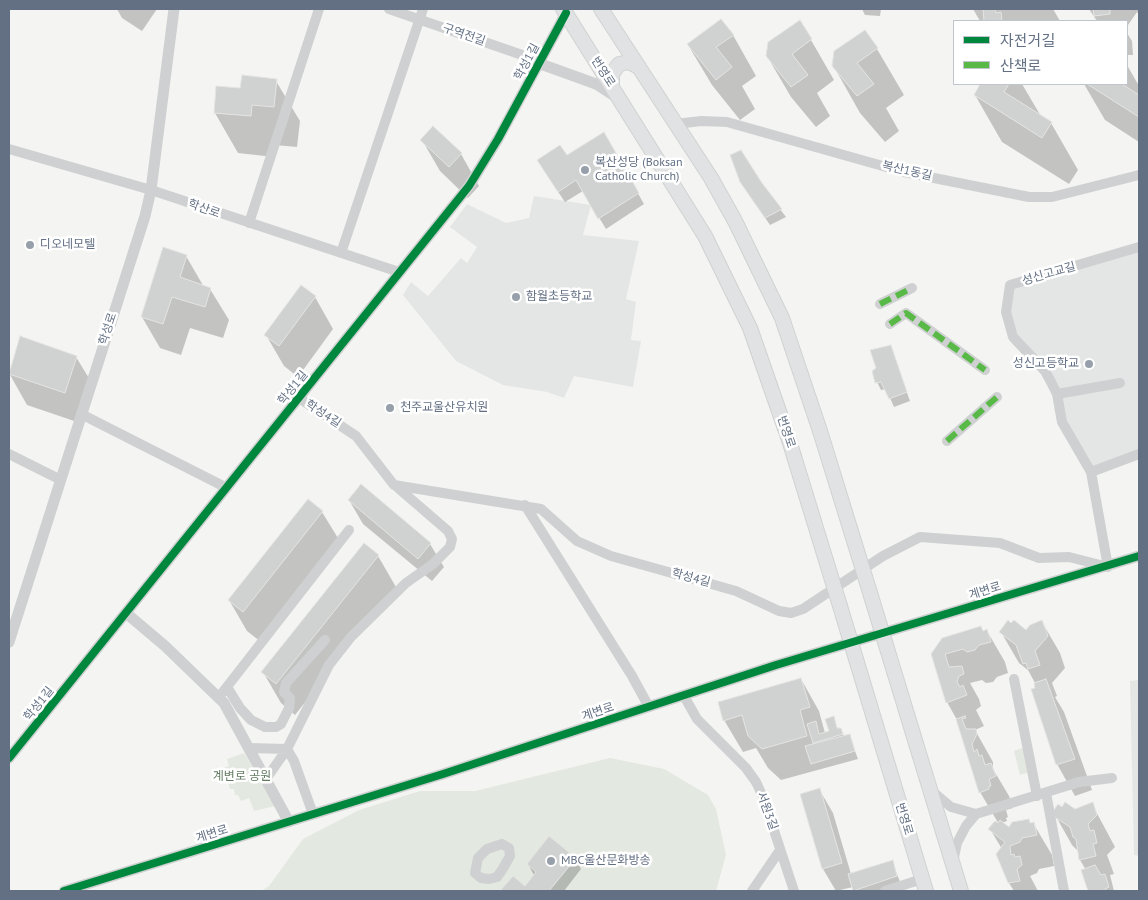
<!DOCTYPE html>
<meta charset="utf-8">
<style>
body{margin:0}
#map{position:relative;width:1148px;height:900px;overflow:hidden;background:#f4f5f2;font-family:"PT Sans","Noto Sans KR",sans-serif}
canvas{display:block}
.frame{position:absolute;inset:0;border:10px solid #637084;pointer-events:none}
.legend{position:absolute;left:953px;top:20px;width:175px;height:65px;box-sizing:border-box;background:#fff;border:1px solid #c1c6ce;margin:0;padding:6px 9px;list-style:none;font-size:15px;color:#637084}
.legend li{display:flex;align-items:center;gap:10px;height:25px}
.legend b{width:25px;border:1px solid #c1c6ce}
</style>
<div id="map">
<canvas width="1148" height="900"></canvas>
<div class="frame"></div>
<ul class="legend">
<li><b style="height:6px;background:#00873e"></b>자전거길</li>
<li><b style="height:6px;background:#58b947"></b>산책로</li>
</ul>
</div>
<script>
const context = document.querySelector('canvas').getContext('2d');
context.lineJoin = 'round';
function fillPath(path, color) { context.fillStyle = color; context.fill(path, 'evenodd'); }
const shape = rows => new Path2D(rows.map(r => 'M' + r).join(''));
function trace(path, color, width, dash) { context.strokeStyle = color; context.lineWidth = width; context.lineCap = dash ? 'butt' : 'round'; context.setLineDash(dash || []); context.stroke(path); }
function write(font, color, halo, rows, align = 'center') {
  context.font = font + ' "PT Sans","Noto Sans KR",sans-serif'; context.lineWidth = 5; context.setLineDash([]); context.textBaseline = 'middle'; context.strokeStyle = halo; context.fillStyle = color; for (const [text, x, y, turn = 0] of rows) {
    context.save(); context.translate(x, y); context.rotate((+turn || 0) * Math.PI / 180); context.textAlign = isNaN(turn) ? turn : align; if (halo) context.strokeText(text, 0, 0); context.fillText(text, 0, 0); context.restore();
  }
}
fillPath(shape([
 [534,196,591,205,583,235,639,241,626,299,636,302,631,340,641,341,633,387,574,376,564,398,547,392,503,385,456,361,403,295,411,282,428,296,461,258,467,263,477,247,450,227,467,204,506,223,529,218],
 [1139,247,1139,454,1092,470,1062,422,1057,393,1013,337,1006,312,1010,285],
 [1139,680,1139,856,1134,855,1130,681]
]), '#e4e6e5');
fillPath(shape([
 [1028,746,1034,771,1020,775,1014,751],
 [244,753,275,806,254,811,249,798,241,801,238,795,235,795,234,789,230,789,224,768,229,766,227,759],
 [610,758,664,769,708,795,716,809,726,855,716,891,261,891,269,886,303,839,359,810,420,791,475,791]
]), '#e3e8e0');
fillPath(shape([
 [117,9,157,9,142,31,122,18],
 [862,9,881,9,880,16,865,15],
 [973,9,1053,9,1060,21,980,21],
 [1089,9,1139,9,1139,15,1137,12,1128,25,1127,33,1132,41,1133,55,1127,55,1127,21,1097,21],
 [733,35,756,76,742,86,755,109,740,120,712,85,688,45],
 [811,40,834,80,817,93,830,116,816,127,791,97,767,56],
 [877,49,904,95,886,108,899,131,885,142,860,113,833,65],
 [1127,65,1139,86,1139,142,1105,120,1084,84,1127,84],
 [276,81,300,121,297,147,275,145,274,157,238,153,215,113,241,90],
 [982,84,1022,84,1042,118,1051,123,1078,170,1069,184,1002,142,975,95],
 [433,128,461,154,479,186,468,198,440,171,422,140],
 [604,133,644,204,606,229,583,191,565,202,544,171],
 [761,184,786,217,770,225,746,190],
 [186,256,204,287,210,289,229,320,223,338,190,328,181,355,160,348,142,317],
 [301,287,315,297,333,329,298,377,284,366,266,335],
 [21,338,76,357,95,388,83,424,27,405,9,373],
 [890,346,910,401,894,407,886,389,881,390,877,382,877,369],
 [349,500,430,544,444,567,432,581,363,524],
 [322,512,341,543,261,642,247,631,229,600],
 [378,556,396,587,295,715,281,703,263,672],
 [1042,622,1060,653,1065,668,1052,683,1057,696,1055,697,1064,712,1092,790,1075,796,1057,764,1035,683,1028,670,1019,663,1001,632,1026,631],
 [987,631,1005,662,1008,673,997,677,993,682,986,683,982,680,970,683,979,699,981,706,976,710,984,726,975,730,993,762,993,769,1009,796,1013,808,1006,810,1008,817,1006,818,1007,821,1001,823,1009,828,1029,820,1031,824,1033,823,1052,855,1054,866,1039,869,1037,873,1030,876,1038,891,1014,891,1009,883,998,854,1002,849,990,829,1000,826,980,792,957,720,947,702,932,654],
 [801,679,819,711,825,733,830,731,833,718,838,729,841,729,844,736,849,735,858,759,781,780,768,768,756,748,743,752,724,720],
 [819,789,833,813,851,874,892,862,901,884,879,891,854,891,853,887,836,891,823,869,801,795],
 [1092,804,1115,847,1107,855,1114,874,1110,875,1114,891,1089,891,1082,871,1086,870,1080,860,1079,852,1072,845,1054,813,1062,808,1075,810],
 [575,858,581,869,564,891,502,891,513,878,525,888,534,875,528,864]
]), '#0003');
const building = shape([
 [983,9,995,9,996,13,1001,12,1002,21,984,21,983,9],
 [1093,9,1110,9,1110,14,1094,16,1093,9],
 [721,19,734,35,716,47,732,67,716,80,687,44,721,19],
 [800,20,812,39,792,54,808,75,791,87,766,56,768,42,800,20],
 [865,30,878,48,857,63,874,84,857,96,832,66,834,51,865,30],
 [242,75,277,79,274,107,252,105,251,116,214,113,216,86,240,88,242,75],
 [980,84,1009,84,1004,92,1052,122,1042,138,974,95,980,84],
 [1087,84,1122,84,1139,95,1139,117,1087,84],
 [433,126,462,153,449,167,420,140,433,126],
 [604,132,639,193,598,219,576,180,558,192,537,160,560,145,567,155,604,132],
 [741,150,762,183,782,209,765,218,740,182,730,155,741,150],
 [163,247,187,255,180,277,211,288,205,307,172,297,163,324,141,317,163,247],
 [301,285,316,296,279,346,264,335,301,285],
 [20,336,77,356,65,393,9,374,20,336],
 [891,345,907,392,889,399,881,382,875,383,872,371,876,368,870,350,891,345],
 [361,484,431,543,418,559,348,500,361,484],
 [308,499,323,511,243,612,228,600,308,499],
 [364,543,379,555,276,684,261,672,364,543],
 [1008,620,1011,623,1014,620,1026,630,1030,625,1042,620,1048,636,1035,651,1040,665,1028,669,1026,663,1023,664,1016,645,999,632,1008,620],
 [981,626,983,631,987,629,991,642,979,645,975,650,967,652,963,649,945,654,949,667,962,666,964,674,959,676,957,682,960,687,963,685,967,695,946,703,931,654,942,638,981,626],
 [801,678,810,707,800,710,807,736,762,749,748,736,742,715,723,721,718,702,801,678],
 [1046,679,1075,759,1056,765,1031,689,1035,688,1034,683,1046,679],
 [834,716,837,728,841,728,843,734,813,743,807,724,816,721,819,734,829,731,825,719,834,716],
 [965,716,966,718,962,719,966,729,976,729,977,734,972,744,974,752,977,749,979,756,982,755,985,765,991,763,996,776,989,779,991,786,989,786,989,789,979,793,956,719,965,716],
 [850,734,855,751,811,764,805,746,850,734],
 [820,788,842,863,822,869,800,794,820,788],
 [1065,802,1075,809,1093,802,1097,815,1088,824,1090,831,1094,830,1097,843,1093,844,1096,856,1079,860,1076,839,1073,837,1070,827,1056,818,1052,813,1058,804,1062,807,1065,802],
 [1029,819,1030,823,1034,822,1037,835,1022,838,1020,842,1010,846,1011,855,1014,854,1015,857,1020,856,1022,865,1017,869,1020,881,1008,883,996,854,1005,842,988,829,995,821,998,823,1000,820,1009,827,1012,822,1029,819],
 [549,836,576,858,549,891,500,891,513,876,525,886,536,872,527,864,549,836],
 [893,860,897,876,853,891,848,874,893,860],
 [1095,865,1101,875,1105,874,1109,887,1105,889,1106,891,1088,891,1081,870,1095,865]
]);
fillPath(building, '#d0d2d2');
trace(building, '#e4e4e2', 1);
const secondary = shape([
 [563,9,705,236,750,328,789,440],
 [601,9,711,178,735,221,782,318,820,431],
 [612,85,612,74,619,64,629,62,639,67],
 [871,596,961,891],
 [840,606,926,891]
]);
trace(secondary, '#d0d2d2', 16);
trace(shape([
 [389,9,528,57,538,63],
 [676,124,701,121,727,122,904,172,1029,197,1052,197,1139,175],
 [9,149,151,190,399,272],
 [249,223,319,9],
 [341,253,423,9],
 [880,304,912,288],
 [890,324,906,313,985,370],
 [1057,394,1120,383],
 [299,398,356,436,394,485,541,509,577,541,611,556,736,591,779,611,791,613,803,609,883,556,920,537,1000,543,1039,558,1069,557,1108,567,1091,472,1062,422,1057,394,1051,382,1045,371,1013,337,1006,312,1010,285,1139,247],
 [81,414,227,488],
 [947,441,997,397],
 [9,454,59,479],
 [1091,472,1139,454],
 [525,505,632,676,649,707],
 [1014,679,1037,796],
 [227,687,240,708,251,720,265,727,276,727,281,724,289,708,290,698,284,692,286,683,325,640],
 [684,696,697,719,746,768,756,782,763,797,794,891],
 [219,697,349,530],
 [249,748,287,749,294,761,313,814],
 [266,779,287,749,329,665,351,637,406,583,433,564,450,547,452,539,448,531,397,487],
 [933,792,951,807,976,814,1079,782,1112,778],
 [1046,793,1064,891],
 [502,844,509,848,510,856,502,870,497,877,489,879,481,878,475,873,478,858,487,849,502,844],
 [953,862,957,843,966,826,976,814],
 [752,891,780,850],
 [885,891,922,879]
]), '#cfd0d1', 10);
trace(shape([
 [538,63,596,84,616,97],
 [126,613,165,646,224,703,289,822],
 [9,642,145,216,151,190,174,9],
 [9,758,469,186,498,139,566,13],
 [64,891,443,774,776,665,1139,556]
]), '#cfd0d1', 11);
trace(secondary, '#e1e2e3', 14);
const secondaryBridge = shape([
 [820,431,871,596],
 [789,440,840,606]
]);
trace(secondaryBridge, '#d0d2d2', 16, []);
trace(secondaryBridge, '#e1e2e3', 14);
trace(shape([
 [880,304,912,288],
 [890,324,906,313,985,370],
 [947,441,997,397]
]), '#58b947', 6, [12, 6]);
trace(shape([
 [9,758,469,186,498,139,566,13],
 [64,891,443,774,776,665,1139,556]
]), '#00873e', 8);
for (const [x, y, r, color] of [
 [585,170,5,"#969faa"],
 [30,245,5,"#969faa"],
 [516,297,5,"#969faa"],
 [1089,364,5,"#969faa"],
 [390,408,5,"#969faa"],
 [551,861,5,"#969faa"]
]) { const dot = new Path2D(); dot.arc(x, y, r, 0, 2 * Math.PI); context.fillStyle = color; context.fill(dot); trace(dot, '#fff', 2); }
write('12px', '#637084', '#fff', [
 ["구역전길",464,35,19],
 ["학성1길",527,62,-62],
 ["번영로",603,72,57],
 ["복산1동길",907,171,13],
 ["학산로",204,209,19],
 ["성신고교길",1049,274,-16],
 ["학성로",108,329,-72],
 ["학성1길",293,388,-51],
 ["학성4길",323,414,33],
 ["번영로",786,432,72],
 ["학성4길",691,578,15],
 ["계변로",985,591,-17],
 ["학성1길",39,704,-51],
 ["계변로",598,712,-18],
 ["서원3길",767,811,70],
 ["번영로",904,819,73],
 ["계변로",212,834,-17]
]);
write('12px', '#637084', '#fff', [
 ["복산성당 (Boksan",595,163],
 ["Catholic Church)",595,177],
 ["디오네모텔",40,245],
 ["함월초등학교",526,297],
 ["성신고등학교",1079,364,"right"],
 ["천주교울산유치원",400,408],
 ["MBC울산문화방송",561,861]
], 'left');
write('12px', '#637b62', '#fff', [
 ["계변로 공원",242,777]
]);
</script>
